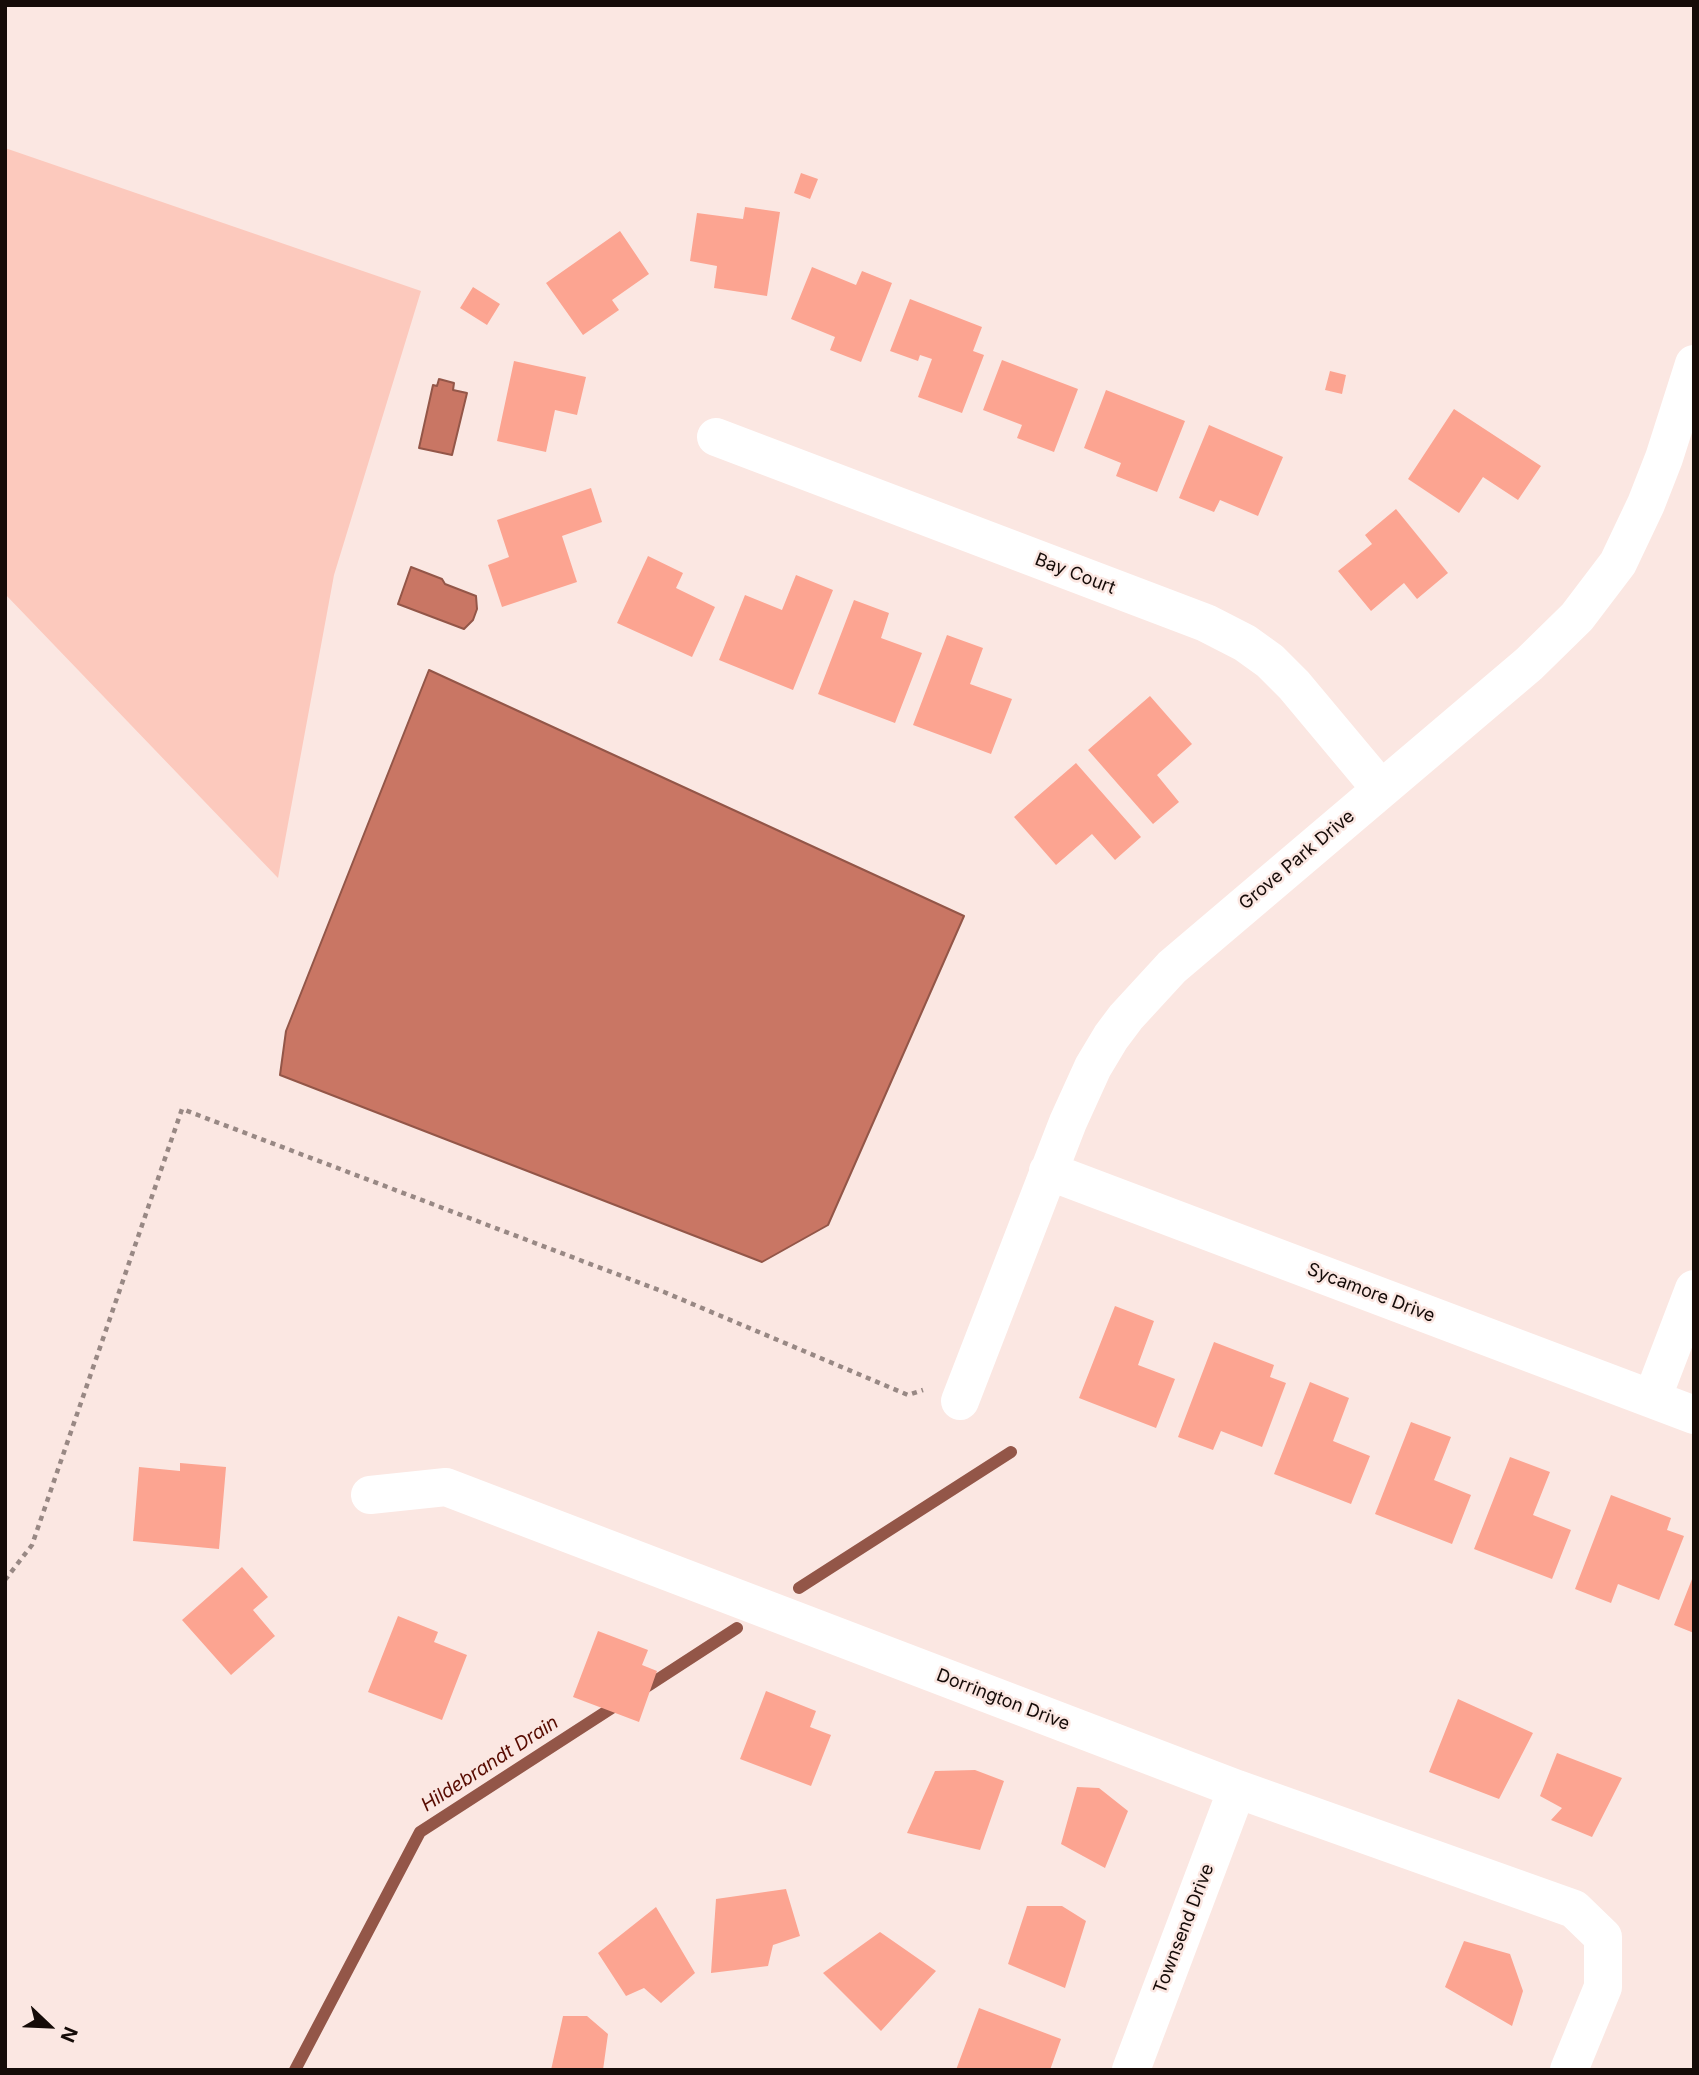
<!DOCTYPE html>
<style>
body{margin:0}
#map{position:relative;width:1699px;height:2075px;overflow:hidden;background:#fbe7e2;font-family:Inter,sans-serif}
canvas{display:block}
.frame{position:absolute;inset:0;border:7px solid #150b08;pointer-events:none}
.north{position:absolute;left:14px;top:1991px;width:70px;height:70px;-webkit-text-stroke:5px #fbe7e2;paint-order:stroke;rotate:113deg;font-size:19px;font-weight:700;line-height:28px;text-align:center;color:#150b08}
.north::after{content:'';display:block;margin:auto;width:24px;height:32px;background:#150b08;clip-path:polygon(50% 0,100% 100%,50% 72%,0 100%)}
</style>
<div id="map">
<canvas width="1699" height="2075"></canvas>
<div class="frame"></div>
<div class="north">N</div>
</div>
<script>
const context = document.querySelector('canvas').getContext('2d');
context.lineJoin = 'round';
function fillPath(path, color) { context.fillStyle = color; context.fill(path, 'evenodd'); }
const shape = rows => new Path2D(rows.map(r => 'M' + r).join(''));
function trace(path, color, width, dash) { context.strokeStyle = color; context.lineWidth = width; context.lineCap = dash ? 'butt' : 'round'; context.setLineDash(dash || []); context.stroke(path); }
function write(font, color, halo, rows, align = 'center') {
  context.font = font + ' Inter,sans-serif'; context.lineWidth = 5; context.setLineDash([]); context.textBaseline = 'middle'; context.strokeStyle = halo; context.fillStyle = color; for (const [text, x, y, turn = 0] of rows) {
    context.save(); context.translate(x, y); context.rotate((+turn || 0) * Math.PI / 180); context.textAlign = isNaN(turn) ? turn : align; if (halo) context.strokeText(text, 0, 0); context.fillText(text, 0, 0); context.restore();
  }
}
fillPath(shape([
 [5,148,421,291,334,575,278,878,5,594]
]), '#fcc9bd');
const water = shape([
 [439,379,454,383,453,390,467,393,452,455,419,448,433,385,437,386,439,379],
 [411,567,442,579,445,584,476,596,477,609,473,620,464,629,398,604,411,567],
 [429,670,964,916,828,1225,762,1262,280,1075,286,1031,429,670]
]);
fillPath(water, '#c97664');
trace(water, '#935648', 2);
trace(shape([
 [799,1588,1011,1452],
 [640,1691,737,1628],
 [295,2070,420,1832,621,1702]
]), '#935648', 12);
fillPath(shape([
 [801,173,818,179,810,199,794,193],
 [745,207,780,212,767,296,714,288,717,266,690,261,697,213,743,219],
 [620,231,649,274,612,300,619,310,583,335,546,283],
 [812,267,856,285,862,271,892,283,861,362,830,350,835,337,791,319],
 [473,287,500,304,487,325,460,308],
 [910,299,982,327,973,351,984,355,962,413,918,397,932,359,920,355,918,361,890,351],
 [1002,360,1078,389,1054,452,1017,438,1022,425,983,410],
 [514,361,586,377,577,415,555,410,546,452,497,441],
 [1330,371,1346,375,1342,394,1325,390],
 [1106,390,1185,421,1157,492,1116,476,1121,463,1084,448],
 [1454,409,1541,466,1518,500,1483,477,1459,513,1408,479],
 [1209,425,1283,457,1258,516,1220,500,1214,512,1179,498],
 [591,488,602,522,562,536,577,582,502,607,488,565,509,557,497,520],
 [1396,509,1448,573,1417,599,1404,583,1371,611,1338,571,1372,544,1365,535],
 [648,556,683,573,676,588,715,607,692,657,617,623],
 [796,575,833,590,793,690,719,660,745,595,782,610],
 [854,600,889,613,881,638,922,653,895,723,818,694],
 [947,635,983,648,970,684,1012,699,991,754,913,725],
 [1150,696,1192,744,1157,775,1179,802,1153,824,1088,750],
 [1076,763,1141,837,1115,860,1092,834,1056,865,1014,817],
 [1115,1306,1154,1321,1138,1365,1175,1379,1156,1428,1079,1398],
 [1214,1342,1274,1365,1270,1377,1286,1383,1262,1447,1221,1431,1213,1450,1178,1437],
 [1310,1382,1349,1398,1333,1441,1370,1456,1351,1504,1274,1474],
 [1411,1422,1451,1437,1434,1480,1471,1495,1452,1544,1375,1514],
 [1510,1457,1550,1472,1533,1515,1571,1530,1552,1579,1474,1549],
 [180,1463,226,1467,219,1549,133,1541,139,1467,180,1471],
 [1611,1495,1671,1518,1667,1530,1684,1536,1659,1600,1618,1584,1611,1603,1575,1589],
 [242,1567,268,1597,253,1610,275,1636,231,1675,182,1620],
 [1694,1574,1694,1633,1674,1625],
 [398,1616,438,1632,434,1642,467,1655,442,1720,368,1692],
 [598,1631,648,1650,642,1665,657,1671,639,1722,573,1697],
 [766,1691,816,1711,810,1727,831,1735,811,1786,740,1759],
 [1458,1699,1533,1733,1499,1799,1429,1772],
 [1557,1753,1622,1778,1592,1837,1551,1820,1562,1808,1540,1796],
 [975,1770,1004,1781,980,1850,907,1833,935,1771],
 [1077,1787,1099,1788,1128,1811,1105,1868,1061,1844],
 [786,1889,800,1936,773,1945,768,1966,711,1973,716,1899],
 [1027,1906,1062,1906,1086,1921,1065,1988,1008,1964],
 [656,1907,695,1973,661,2003,644,1988,626,1996,598,1953],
 [880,1932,936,1971,881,2031,823,1973],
 [1464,1941,1510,1954,1523,1991,1512,2026,1445,1987],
 [979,2008,1061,2039,1050,2070,956,2070],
 [563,2016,587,2016,608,2034,603,2070,551,2070]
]), '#fca491');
trace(shape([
 [5,1580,32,1545,182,1109,664,1292,908,1395,923,1390]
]), '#988884', 4.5, [5, 5]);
trace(shape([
 [716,437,1206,623,1245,643,1270,661,1294,685,1381,789],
 [1048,1171,1694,1415],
 [1652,1399,1694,1289],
 [960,1401,1068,1122,1093,1067,1111,1037,1126,1017,1172,967,1529,664,1577,617,1618,563,1646,504,1664,458,1694,364],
 [370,1495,446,1487,1237,1789,1574,1909,1603,1937,1603,1987,1569,2070],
 [1131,2070,1237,1789]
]), '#fff', 38);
write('18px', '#150b08', '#fbe7e2', [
 ["Bay Court",1075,574,21],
 ["Grove Park Drive",1297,860,-40],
 ["Sycamore Drive",1371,1293,21],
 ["Dorrington Drive",1003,1700,21],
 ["Townsend Drive",1184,1929,-69]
]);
write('italic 19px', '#580b00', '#fbe7e2', [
 ["Hildebrandt Drain",490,1764,-33]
]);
</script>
